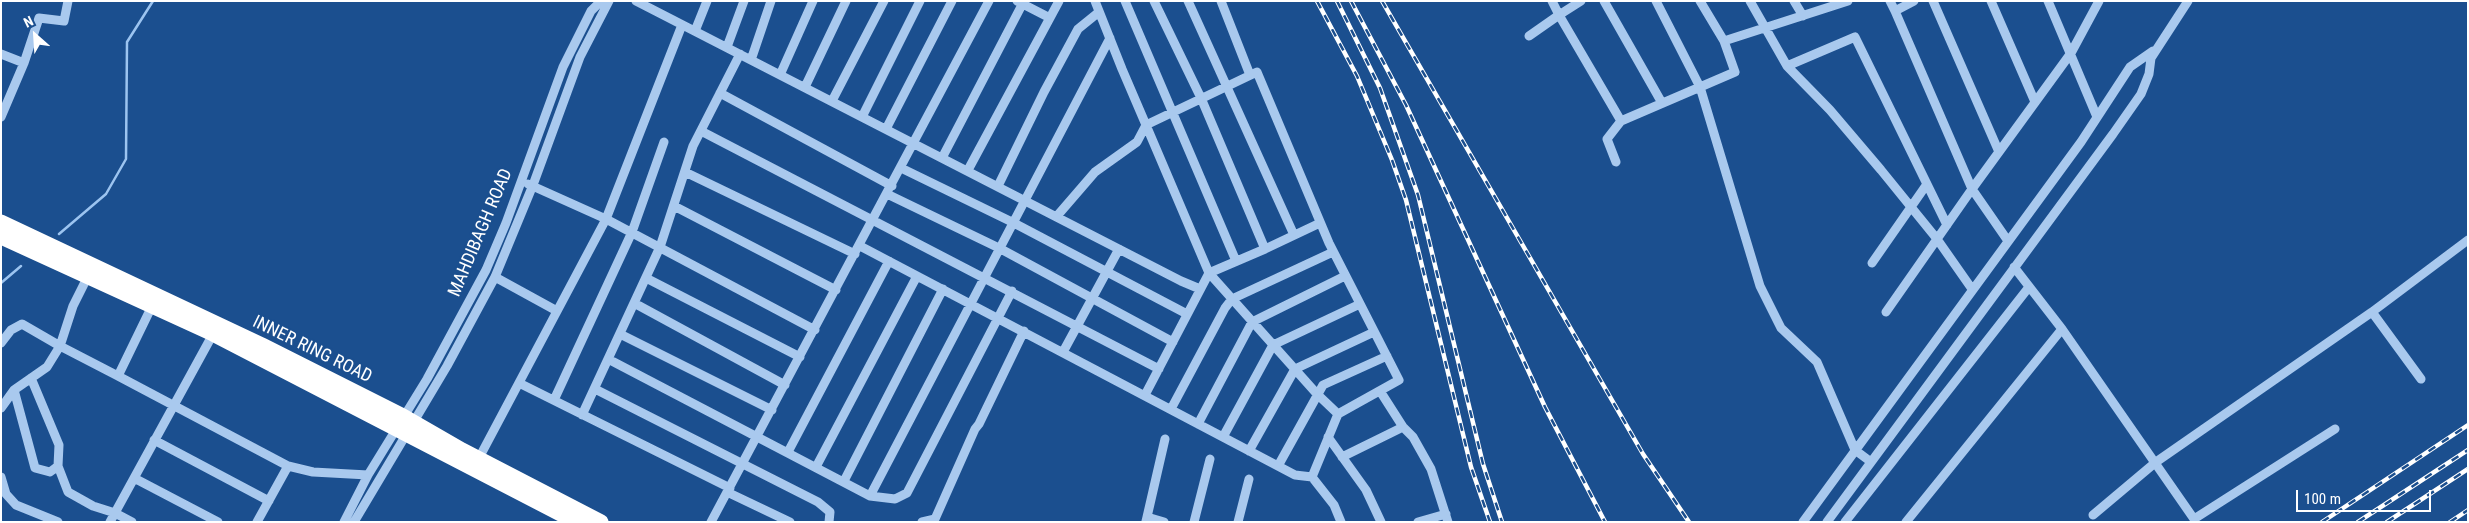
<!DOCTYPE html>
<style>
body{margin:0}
#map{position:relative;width:2469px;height:523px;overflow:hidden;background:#1b4f8f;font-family:"Roboto Condensed",sans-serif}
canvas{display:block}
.frame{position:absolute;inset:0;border:2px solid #fff;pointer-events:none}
.north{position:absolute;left:10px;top:10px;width:50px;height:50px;-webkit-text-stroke:4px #1b4f8f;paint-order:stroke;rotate:334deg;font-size:14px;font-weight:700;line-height:20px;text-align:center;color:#fff}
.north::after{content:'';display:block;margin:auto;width:18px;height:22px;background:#fff;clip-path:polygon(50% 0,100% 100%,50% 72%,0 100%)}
.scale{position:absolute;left:2296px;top:490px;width:135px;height:22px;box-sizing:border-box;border:2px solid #fff;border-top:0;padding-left:6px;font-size:15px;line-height:18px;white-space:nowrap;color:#fff;-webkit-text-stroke:4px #1b4f8f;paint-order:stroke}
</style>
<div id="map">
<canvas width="2469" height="523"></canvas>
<div class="frame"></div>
<div class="north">N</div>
<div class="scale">100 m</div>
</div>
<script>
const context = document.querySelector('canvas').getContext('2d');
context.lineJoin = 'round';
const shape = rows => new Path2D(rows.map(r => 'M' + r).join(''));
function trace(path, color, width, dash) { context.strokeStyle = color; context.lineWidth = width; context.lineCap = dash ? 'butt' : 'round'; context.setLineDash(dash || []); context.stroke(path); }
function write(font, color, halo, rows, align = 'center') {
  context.font = font + ' "Roboto Condensed",sans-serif'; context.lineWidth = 4; context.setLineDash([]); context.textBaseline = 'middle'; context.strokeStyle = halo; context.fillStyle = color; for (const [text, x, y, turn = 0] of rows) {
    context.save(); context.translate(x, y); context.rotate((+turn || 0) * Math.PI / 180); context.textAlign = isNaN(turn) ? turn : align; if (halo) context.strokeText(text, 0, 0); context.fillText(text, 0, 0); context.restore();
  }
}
trace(shape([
 [59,234,106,194,126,159,127,42,153,1],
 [1,283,21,266]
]), '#9cc4f0', 2.5);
trace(shape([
 [636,1,1181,281,1200,289],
 [1017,1,1050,18],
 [1125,1,1236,261],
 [1154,1,1201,98,1265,249,1320,223],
 [1188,1,1294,235],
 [1221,1,1250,75],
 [1581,1,1559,15,1621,121,1735,72,1724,41],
 [1604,1,1662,103],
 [1656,1,1700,87,1760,286,1781,328,1817,362,1855,450,1871,462],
 [1700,1,1724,41,1848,1],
 [1750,1,1787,66,1830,110,1881,170,1937,239,1972,289],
 [1794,1,1803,16],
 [1890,1,1895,11],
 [1914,1,1895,11,1972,189,2071,53,2099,1],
 [1933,1,1999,152],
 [1991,1,2035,102],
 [2048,1,2097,117],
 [695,31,707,1],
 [1529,36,1559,15,1552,1],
 [727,47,744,1],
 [1,54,24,63],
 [751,60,771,1],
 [1787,66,1855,37,1947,225],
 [780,75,813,1],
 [805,87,846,1],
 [720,93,892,186],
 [832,101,884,1],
 [1,117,24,63,39,18,64,21,68,1],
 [862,117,920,1],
 [886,129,952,1],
 [701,131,1159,369],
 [942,158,1024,1],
 [1616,162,1607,139,1621,121],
 [901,168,1012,222,1187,314],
 [968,170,1059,1],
 [685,172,855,254],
 [528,184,606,219,815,330],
 [998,186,1044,92,1078,29,1099,12],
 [887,194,999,248,1173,342],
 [674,206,836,290],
 [1057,216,1095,172,1137,142,1146,125,1257,72,1329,243,1399,380,1338,414,1317,394,1209,273,1146,125,1122,69,1095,1],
 [860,246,1295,475,1312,477,1338,414],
 [1872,263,1927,184],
 [2014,267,2062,329,2194,519,2335,429],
 [495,277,557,311],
 [646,278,800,357],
 [634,303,785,385],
 [152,306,118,376,288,466,257,522],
 [1886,312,1972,189,2008,241],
 [2372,312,2468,240],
 [620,334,772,410],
 [1,343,11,330,22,324,60,346,73,306,88,276],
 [1063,352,1119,249],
 [608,359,870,496,1110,38],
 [519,383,730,488],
 [595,389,818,502,830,512,829,522],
 [14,390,35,468,50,472,58,466,59,445,31,378],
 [1380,391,1403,427,1413,437,1431,469,1448,522],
 [1145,395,1209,273,1265,249],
 [554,400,632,232,664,142],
 [1,408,14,390,47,367,60,346,118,376],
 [1171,409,1225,308,1232,299,1333,252],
 [582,415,660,247,693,146,740,54],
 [1198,424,1252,322,1345,276],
 [1223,437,1273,345,1360,304],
 [1328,437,1366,490,1381,522],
 [154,440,269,501],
 [1249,451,1295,369,1374,332],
 [788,452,889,261],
 [1342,457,1403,427],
 [479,458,606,219,682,25],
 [58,466,68,492,93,506,115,513,132,522],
 [288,466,313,472,368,475],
 [1278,466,1323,385,1387,356],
 [816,467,917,276],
 [1,477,6,494,16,505,58,522],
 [1312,477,1334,505,1341,522],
 [134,478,218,522],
 [844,481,943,289],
 [727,492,790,522],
 [870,496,895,499,907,493,1012,291],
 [2093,515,2156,462,2372,312,2421,379],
 [1147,517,1165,439],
 [935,519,975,429,979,424,1024,331],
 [1146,521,1147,517,1164,522],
 [110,522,213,334],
 [344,522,368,475,427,379,486,270,506,223,563,67,591,11,601,1],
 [354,522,447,366,495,277,533,185,580,57,609,1],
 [711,522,989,1],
 [922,522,935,519],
 [1194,522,1210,459],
 [1238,522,1249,479],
 [1418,522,1446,514],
 [1803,522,2081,142,2130,67,2153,51],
 [1827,522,2113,134,2141,94,2149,74,2151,58,2188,1],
 [1845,522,2029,287],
 [1906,522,2062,329]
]), '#a9c9ee', 9);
trace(shape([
 [1,222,262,345,403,416,462,450,601,522],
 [1,237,213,334,576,522]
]), '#fff', 15);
const rail = shape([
 [1317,1,1357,76,1392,160,1406,200,1471,467,1490,522],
 [1337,1,1380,88,1418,195,1483,464,1502,522],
 [1351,1,1406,105,1545,407,1605,522],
 [1382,1,1643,454,1689,522],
 [2322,522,2468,425],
 [2358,522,2468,450],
 [2387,522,2468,469],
 [2450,522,2468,510]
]);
trace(rail, '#fff', 4.5);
trace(rail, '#1b4f8f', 2.5, [8]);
write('18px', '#fff', '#1b4f8f', [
 ["MAHDIBAGH ROAD",481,233,-67],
 ["INNER RING ROAD",312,350,26]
]);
</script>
